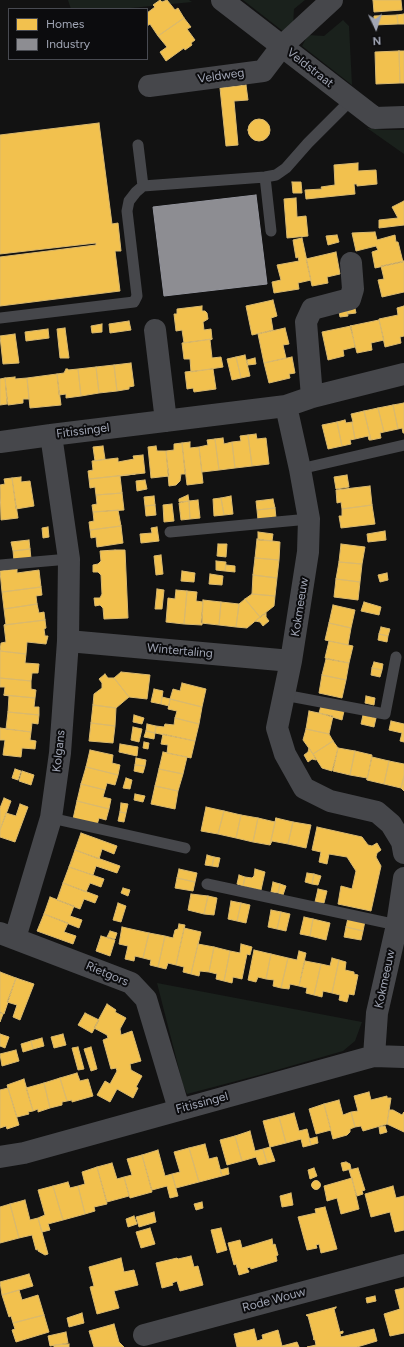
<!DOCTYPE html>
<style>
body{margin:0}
#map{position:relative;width:404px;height:1347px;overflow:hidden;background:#121212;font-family:Figtree,sans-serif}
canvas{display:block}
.legend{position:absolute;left:8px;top:8px;width:140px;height:52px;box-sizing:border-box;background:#0c0c0e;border:1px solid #484a51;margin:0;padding:5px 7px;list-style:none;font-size:12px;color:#a1a6b5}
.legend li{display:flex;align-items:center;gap:8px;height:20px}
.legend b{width:20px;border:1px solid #484a51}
.north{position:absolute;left:356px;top:8px;width:40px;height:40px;-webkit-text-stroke:3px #0c0c0e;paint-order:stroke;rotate:176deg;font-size:11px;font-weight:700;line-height:16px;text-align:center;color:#a1a6b5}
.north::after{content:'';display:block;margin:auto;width:14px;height:18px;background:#a1a6b5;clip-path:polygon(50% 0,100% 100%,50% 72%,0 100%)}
</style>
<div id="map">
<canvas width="404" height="1347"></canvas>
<ul class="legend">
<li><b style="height:11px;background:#f2c14e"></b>Homes</li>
<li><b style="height:11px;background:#8d8d92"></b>Industry</li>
</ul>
<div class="north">N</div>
</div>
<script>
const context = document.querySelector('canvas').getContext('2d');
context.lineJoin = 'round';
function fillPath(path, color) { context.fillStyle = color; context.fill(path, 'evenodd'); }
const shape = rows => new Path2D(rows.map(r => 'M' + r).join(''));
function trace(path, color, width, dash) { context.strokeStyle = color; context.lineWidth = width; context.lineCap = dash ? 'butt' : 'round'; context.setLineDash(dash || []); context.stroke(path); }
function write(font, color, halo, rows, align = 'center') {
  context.font = font + ' Figtree,sans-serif'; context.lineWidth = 4; context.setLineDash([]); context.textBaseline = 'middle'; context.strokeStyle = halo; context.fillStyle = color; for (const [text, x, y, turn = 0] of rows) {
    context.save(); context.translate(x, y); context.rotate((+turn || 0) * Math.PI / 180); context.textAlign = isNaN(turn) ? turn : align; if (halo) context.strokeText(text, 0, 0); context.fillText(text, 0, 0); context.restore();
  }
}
fillPath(shape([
 [68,0,189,0,192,2,121,9,71,9],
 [243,0,305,0,294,9,293,26,284,32],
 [343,20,349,26,352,85,302,46,308,35,324,36],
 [367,128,384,130,404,130,404,154],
 [157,983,362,1022,355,1041,343,1051,263,1074,187,1094,183,1085]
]), '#1a211c');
const homes = shape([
 [160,0,162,2,167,0,175,10,178,8,184,18,158,36,150,24,147,26,147,13,155,7,153,5,160,0],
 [373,0,401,0,402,10,374,12,373,0],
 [404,14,404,24,398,24,397,15,404,14],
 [397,15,398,24,374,25,374,16,397,15],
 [184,18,191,27,187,29,195,40,191,43,192,45,185,50,184,48,166,61,160,52,167,47,158,36,184,18],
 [399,51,400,83,376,84,375,52,399,51],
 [399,51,404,51,404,83,400,83,399,51],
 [246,85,248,100,234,101,238,145,226,146,220,88,246,85],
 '248 130a11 11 0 1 1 22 0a11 11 0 1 1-22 0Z',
 [99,123,112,224,118,223,121,251,115,251,120,291,0,306,0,257,96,245,96,243,0,254,0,135,99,123],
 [358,163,358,171,376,170,377,184,357,186,357,184,354,184,355,194,306,199,305,190,322,189,321,187,335,185,334,165,358,163],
 [292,182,301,182,302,193,293,193,292,182],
 [296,198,297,217,306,216,308,236,287,238,284,199,296,198],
 [404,201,404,225,379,228,379,220,398,218,392,207,404,201],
 [375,232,377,240,395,235,396,242,398,242,403,262,375,268,372,252,378,250,376,246,356,251,352,233,375,232],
 [337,235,339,242,328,245,326,236,337,235],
 [302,238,311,280,298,283,299,289,274,293,272,282,281,280,277,265,299,261,298,257,296,258,293,240,302,238],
 [336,252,340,274,327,277,328,283,312,286,306,259,336,252],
 [404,261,404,292,382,297,378,280,384,279,381,266,404,261],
 [273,300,277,316,271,318,273,330,252,335,246,306,273,300],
 [354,304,356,313,348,314,346,305,354,304],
 [346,305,348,316,340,317,338,307,346,305],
 [202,306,202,311,205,311,207,313,208,319,203,322,204,330,211,329,212,339,184,343,182,330,176,331,174,314,177,314,177,309,202,306],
 [404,306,404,336,400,337,401,343,385,347,379,319,398,315,397,308,404,306],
 [379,320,384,340,371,343,372,350,357,353,350,326,379,320],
 [129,321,131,330,110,333,109,324,129,321],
 [102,324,102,332,92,333,91,326,102,324],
 [351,326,355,347,343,350,344,356,328,360,322,332,351,326],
 [65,328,69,358,60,358,57,329,65,328],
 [285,328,289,344,283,345,286,358,264,363,258,334,285,328],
 [48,329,49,338,26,341,25,332,48,329],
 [15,334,19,363,3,364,0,336,15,334],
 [212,339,210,340,212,358,221,357,223,367,191,372,190,359,184,359,182,343,212,339],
 [245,355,250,376,241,378,236,357,245,355],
 [236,357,241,378,232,380,227,359,236,357],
 [292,357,295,373,289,374,290,378,269,383,264,363,292,357],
 [255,358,256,364,248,365,247,360,255,358],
 [131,363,134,386,129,387,129,389,117,391,114,365,131,363],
 [114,365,117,391,99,393,96,367,114,365],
 [96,367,99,393,81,396,78,369,96,367],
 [66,369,68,369,68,370,78,369,81,396,66,398,66,394,59,395,57,374,64,373,66,369],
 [213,369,216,389,194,392,193,388,187,389,185,372,213,369],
 [57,374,61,405,30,408,27,378,57,374],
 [15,377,15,379,27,378,29,399,23,399,23,403,8,405,5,378,15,377],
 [5,378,7,404,0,405,0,379,5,378],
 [404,403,404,433,403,433,402,428,398,429,393,405,404,403],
 [393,405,398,429,384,432,378,408,393,405],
 [378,408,384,432,380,433,381,438,371,440,364,411,378,408],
 [364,411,371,440,369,440,368,436,355,439,352,422,353,422,351,414,364,411],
 [345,420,346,423,352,422,355,439,350,440,351,444,342,446,337,422,345,420],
 [337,422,342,446,328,449,322,425,337,422],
 [256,434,257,439,266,438,269,464,252,466,248,435,256,434],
 [248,435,252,466,235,468,232,442,241,441,240,436,248,435],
 [223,438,224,444,232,442,235,468,219,470,215,439,223,438],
 [215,439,219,470,202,472,199,447,208,445,207,440,215,439],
 [190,442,190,448,199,447,203,483,187,485,182,443,190,442],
 [182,443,185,474,181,474,180,481,176,485,169,486,166,451,174,450,174,444,182,443],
 [103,446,105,459,95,461,93,447,103,446],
 [156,446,157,451,166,451,169,476,151,478,148,447,156,446],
 [143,455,145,473,89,479,88,471,93,470,92,461,118,458,118,462,134,459,133,456,143,455],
 [135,474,120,476,122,493,96,495,95,487,90,488,89,479,135,474],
 [347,475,349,487,336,489,334,477,347,475],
 [21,477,21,482,30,481,34,506,16,509,12,478,21,477],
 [12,478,18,518,1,520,0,485,5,484,4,479,12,478],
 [145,480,147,489,137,491,136,481,145,480],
 [370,486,372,505,342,509,341,502,337,503,336,490,370,486],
 [122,493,124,510,93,512,92,505,97,504,96,495,122,493],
 [188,495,189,501,179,502,179,499,188,495],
 [154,496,155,505,145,506,144,497,154,496],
 [231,496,233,514,224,515,221,498,231,496],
 [221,498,224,515,214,516,213,499,221,498],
 [273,499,275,508,257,510,256,501,273,499],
 [198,500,200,518,190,519,189,501,198,500],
 [189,501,190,519,181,520,179,503,189,501],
 [172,504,174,521,164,522,163,505,172,504],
 [155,505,156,515,146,516,145,506,155,505],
 [372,505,375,524,341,528,339,516,342,516,342,509,372,505],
 [275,508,276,518,258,520,257,510,275,508],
 [118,510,121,526,90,530,89,522,94,521,93,512,118,510],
 [121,526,123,543,97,547,96,537,91,538,90,530,121,526],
 [48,527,49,537,43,538,42,528,48,527],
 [157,527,159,541,141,543,140,534,152,533,151,528,157,527],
 [385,531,386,540,368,542,367,534,385,531],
 [258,532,273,534,272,541,258,540,258,532],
 [257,539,280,542,279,560,255,558,257,539],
 [29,540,30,549,13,551,11,542,29,540],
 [218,544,227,544,226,557,217,556,218,544],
 [341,544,365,547,362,564,339,562,341,544],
 [30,549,31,559,14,561,13,551,30,549],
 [115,550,125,550,128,618,104,619,103,608,100,605,95,606,94,598,100,598,102,594,101,575,98,572,93,572,93,565,98,564,101,561,100,551,115,550],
 [161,555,163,574,156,575,154,556,161,555],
 [255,558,279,560,277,578,253,575,255,558],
 [216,561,226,562,225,571,216,570,216,561],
 [339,562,362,564,360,582,336,579,339,562],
 [226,565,235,566,235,572,225,571,226,565],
 [17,569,17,573,39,570,41,587,2,592,0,571,17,569],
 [182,571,195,573,194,582,181,581,182,571],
 [387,573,388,580,380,582,378,575,387,573],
 [210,574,223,576,222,585,209,584,210,574],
 [253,575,277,578,275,596,252,594,253,575],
 [336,579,360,582,358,600,334,597,336,579],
 [41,587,42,595,36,596,37,604,4,609,2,592,41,587],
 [157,589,164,590,162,609,155,609,157,589],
 [176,590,187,591,184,624,166,622,168,598,175,599,176,590],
 [187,591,197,592,196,601,203,602,202,625,184,624,187,591],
 [252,594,275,596,274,606,260,617,245,599,252,594],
 [245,599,260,617,247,628,236,627,239,604,245,599],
 [203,600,221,602,219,625,201,623,203,600],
 [221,602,239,604,236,627,219,625,221,602],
 [364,602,381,607,379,615,361,611,364,602],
 [37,604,39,613,44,612,45,620,4,625,6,625,4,609,37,604],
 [333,605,355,610,351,628,329,623,333,605],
 [266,613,266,617,269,621,263,626,260,622,255,621,266,613],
 [45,620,46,628,44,629,45,636,48,636,46,644,27,642,26,654,0,651,1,643,6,642,4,625,45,620],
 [329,623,351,628,348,645,325,640,329,623],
 [381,627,390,629,388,636,379,634,381,627],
 [379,634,388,636,387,642,378,640,379,634],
 [329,641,353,646,349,663,325,658,329,641],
 [0,651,26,654,25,663,39,664,38,673,32,673,31,681,0,678,0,651],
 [326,659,349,663,346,680,322,675,326,659],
 [374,662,383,664,382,670,372,668,374,662],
 [372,668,382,670,380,677,371,675,372,668],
 [121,672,150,675,147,699,129,697,114,678,121,672],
 [105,674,108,678,114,678,129,697,116,708,93,705,94,694,102,688,102,683,99,679,105,674],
 [322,675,346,680,342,698,319,693,322,675],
 [0,678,31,681,31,689,36,690,35,698,4,695,5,687,0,687,0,678],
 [182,683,206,689,202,707,170,699,173,689,180,691,182,683],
 [154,689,163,691,161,704,151,702,154,689],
 [4,695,35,698,34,707,39,707,39,715,8,712,9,696,4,695],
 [366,696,375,698,374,705,365,703,366,696],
 [162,697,170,699,169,706,161,704,162,697],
 [170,699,202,707,199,724,175,718,177,711,168,709,170,699],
 [93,705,116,708,115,726,91,723,93,705],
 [321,706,344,711,342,720,319,713,321,706],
 [309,711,333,716,329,734,306,729,309,711],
 [8,712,39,715,38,724,32,723,31,732,6,729,8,712],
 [134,715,144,718,142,724,133,722,134,715],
 [363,715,376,718,374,727,361,724,363,715],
 [175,718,199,724,195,741,155,733,156,726,164,727,165,724,174,725,175,718],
 [391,721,404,724,404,742,400,741,402,733,389,730,391,721],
 [91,723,115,726,113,743,89,741,91,723],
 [147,724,156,726,155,733,146,731,147,724],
 [133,727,142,729,139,742,131,740,133,727],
 [0,728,31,732,30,740,36,741,35,749,22,748,21,757,3,755,5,740,0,740,0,728],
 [306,729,329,734,333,741,313,754,303,740,306,729],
 [146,731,155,733,154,739,144,737,146,731],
 [163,734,195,741,191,758,167,753,168,745,161,744,163,734],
 [333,741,338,748,332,771,322,768,313,754,333,741],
 [144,742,149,743,148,749,143,748,144,742],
 [120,744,138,747,137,756,119,752,120,744],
 [309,748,313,754,316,760,312,759,308,762,304,755,308,752,309,748],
 [338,748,355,751,350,775,333,771,338,748],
 [90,750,113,755,112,763,120,765,118,775,86,767,90,750],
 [355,751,372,755,367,780,367,778,350,775,355,751],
 [163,752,187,757,183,774,159,769,163,752],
 [372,757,389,761,384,784,367,780,372,757],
 [136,758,146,760,145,766,135,765,136,758],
 [389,761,404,764,404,776,401,788,384,784,389,761],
 [135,765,145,766,143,773,134,771,135,765],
 [86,767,118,775,115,785,107,783,105,790,81,784,86,767],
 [15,769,21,771,18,780,12,778,15,769],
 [159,769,183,774,178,791,155,786,159,769],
 [22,771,34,775,31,785,19,781,22,771],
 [404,776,404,791,401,788,404,776],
 [126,778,132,780,130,789,123,788,126,778],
 [81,784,105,790,103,797,111,799,109,809,77,801,81,784],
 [155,786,178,791,175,809,151,804,155,786],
 [135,794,145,796,143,802,134,800,135,794],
 [4,798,11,801,0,830,0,808,4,798],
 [77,801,109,809,106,820,99,818,97,825,73,819,77,801],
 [121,803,128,804,126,813,120,812,121,803],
 [20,804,28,807,15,842,0,837,0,830,6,813,16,816,20,804],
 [206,807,224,811,218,834,201,831,206,807],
 [224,811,241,815,236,838,218,834,224,811],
 [120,812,126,813,124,822,118,821,120,812],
 [241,815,258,818,253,842,236,838,241,815],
 [258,818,275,822,276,818,270,845,253,842,258,818],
 [276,818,293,822,288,844,272,841,270,845,276,818],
 [293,822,311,825,306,848,288,844,293,822],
 [317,827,362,837,368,845,372,846,377,843,381,850,377,853,376,857,381,866,371,911,338,904,341,886,352,889,356,871,347,857,329,854,327,864,319,862,321,852,312,850,317,827],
 [81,833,117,846,114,854,102,849,99,859,75,850,81,833],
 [75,850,120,866,117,873,96,866,93,875,69,867,75,850],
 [207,855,214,857,212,866,205,865,207,855],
 [214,857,220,858,218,867,212,866,214,857],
 [69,867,104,879,101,887,90,883,86,892,63,883,69,867],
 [179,869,197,873,195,882,177,878,179,869],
 [255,869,265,872,261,890,243,886,245,877,252,878,254,876,255,869],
 [307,873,314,874,312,884,305,882,307,873],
 [314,874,321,876,318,885,312,884,314,874],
 [239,875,245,877,243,886,237,884,239,875],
 [177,878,195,882,193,891,175,888,177,878],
 [273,882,280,884,278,893,271,892,273,882],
 [63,883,98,896,95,903,84,899,80,909,57,900,63,883],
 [280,884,286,886,283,895,278,893,280,884],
 [123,888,130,890,128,896,121,893,123,888],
 [318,889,327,891,324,903,315,902,318,889],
 [191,894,208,896,204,914,188,910,191,894],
 [208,896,217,898,214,915,204,914,208,896],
 [50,897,74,906,70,916,82,920,79,928,44,914,50,897],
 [231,901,241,903,237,921,228,919,231,901],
 [118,903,126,906,121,922,113,920,118,903],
 [241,903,250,905,246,923,237,921,241,903],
 [271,910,281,912,277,929,268,927,271,910],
 [281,912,290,914,286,931,277,929,281,912],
 [44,914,68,923,64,932,76,936,73,944,37,931,44,914],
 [304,917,313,919,310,936,300,934,304,917],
 [348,918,365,921,363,931,346,927,348,918],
 [313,919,330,923,326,940,310,936,313,919],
 [179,924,185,925,176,965,168,963,166,969,158,967,165,936,173,938,175,930,178,929,179,924],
 [122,927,149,933,143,958,135,956,134,961,125,959,128,946,119,944,122,927],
 [346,927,363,931,361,940,344,937,346,927],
 [184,928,201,932,191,974,183,972,184,967,176,965,184,928],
 [110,931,117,933,115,939,107,937,110,931],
 [149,933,165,936,158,967,150,965,151,960,143,958,149,933],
 [101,936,115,940,110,956,96,951,101,936],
 [198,944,214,947,209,972,200,971,199,976,191,974,198,944],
 [241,944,252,947,250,955,247,954,242,979,233,977,232,983,224,981,230,951,240,953,241,944],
 [214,947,230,951,224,981,216,979,217,974,209,972,214,947],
 [254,950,271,954,266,979,258,977,256,982,248,980,254,950],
 [299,951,306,953,299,986,290,984,289,989,281,988,288,958,297,960,299,951],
 [271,954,288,958,281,988,273,986,274,980,266,979,271,954],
 [332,958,339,960,332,993,323,991,322,997,314,995,321,964,330,966,332,958],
 [339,960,346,962,345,970,354,972,354,974,358,975,354,995,349,994,347,1002,339,1000,340,995,332,993,339,960],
 [305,961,321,964,314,995,306,993,307,988,299,986,305,961],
 [0,972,16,978,4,1014,0,1012,0,972],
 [16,978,34,984,20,1020,13,1017,17,1005,7,1002,16,978],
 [107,1004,116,1010,115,1012,126,1018,120,1029,121,1035,132,1031,141,1061,130,1064,131,1070,142,1076,136,1087,138,1088,133,1098,117,1089,110,1102,97,1095,105,1081,110,1084,117,1071,116,1068,111,1069,103,1040,108,1038,107,1035,94,1028,107,1004],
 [0,1013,3,1014,0,1022,0,1013],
 [85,1013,99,1020,92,1033,78,1025,85,1013],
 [0,1034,9,1037,5,1048,0,1046,0,1034],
 [63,1034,66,1045,54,1048,51,1037,63,1034],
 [42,1038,44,1046,33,1049,31,1041,42,1038],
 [31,1041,33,1049,23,1052,21,1044,31,1041],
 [78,1047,84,1069,78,1070,72,1048,78,1047],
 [91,1047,97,1069,91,1071,84,1049,91,1047],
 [16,1050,19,1061,2,1066,0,1054,16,1050],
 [77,1073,80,1081,88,1079,93,1096,72,1102,72,1100,67,1101,60,1078,77,1073],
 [60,1078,67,1101,62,1102,62,1105,50,1108,44,1083,60,1078],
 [24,1079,33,1111,28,1112,29,1114,17,1117,7,1085,24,1079],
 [44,1083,50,1108,38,1112,38,1109,33,1111,26,1088,44,1083],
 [8,1088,19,1125,7,1129,6,1126,0,1128,0,1090,8,1088],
 [369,1092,371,1100,387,1096,387,1098,391,1098,387,1124,363,1131,361,1126,355,1127,351,1112,358,1111,354,1096,369,1092],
 [339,1100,343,1115,351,1112,355,1127,350,1129,350,1132,347,1135,333,1139,324,1104,339,1100],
 [324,1104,331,1130,316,1134,309,1109,324,1104],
 [389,1110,393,1110,402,1115,404,1112,404,1132,387,1124,389,1110],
 [294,1113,299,1131,307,1129,311,1145,303,1147,301,1139,286,1143,279,1117,294,1113],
 [279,1117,286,1143,270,1147,263,1121,279,1117],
 [385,1126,387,1132,380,1134,379,1127,385,1126],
 [250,1131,255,1151,263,1149,267,1163,259,1165,256,1157,242,1161,235,1136,250,1131],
 [235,1136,242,1161,227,1165,220,1140,235,1136],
 [317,1137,318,1143,311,1145,309,1139,317,1137],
 [205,1144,209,1159,217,1157,222,1176,199,1182,189,1148,205,1144],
 [270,1147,275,1161,267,1163,263,1149,270,1147],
 [189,1148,199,1182,176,1188,172,1174,180,1172,174,1152,189,1148],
 [158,1150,165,1176,172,1174,178,1196,170,1198,167,1186,152,1190,142,1155,158,1150],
 [142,1155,152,1192,130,1198,124,1177,132,1175,127,1159,142,1155],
 [346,1162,350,1164,351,1169,343,1171,341,1163,346,1162],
 [112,1163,117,1179,124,1177,129,1196,107,1202,97,1167,112,1163],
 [97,1167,107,1204,94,1207,95,1211,85,1214,78,1186,85,1184,82,1172,97,1167],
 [228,1168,229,1174,222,1176,220,1170,228,1168],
 [314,1168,317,1176,310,1179,308,1170,314,1168],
 [358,1168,365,1190,362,1191,363,1194,357,1196,349,1170,358,1168],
 [352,1178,359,1209,341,1214,337,1198,327,1201,324,1186,352,1178],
 '311.5 1185a4.5 4.5 0 1 1 9 0a4.5 4.5 0 1 1-9 0Z',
 [68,1182,70,1188,78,1186,85,1214,63,1220,53,1186,68,1182],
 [53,1186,63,1220,48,1224,50,1230,42,1232,38,1218,45,1215,38,1190,53,1186],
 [393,1186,396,1198,404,1196,404,1230,395,1232,390,1212,371,1217,365,1194,393,1186],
 [291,1193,293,1205,282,1207,280,1196,291,1193],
 [25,1200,30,1220,38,1218,48,1254,45,1255,38,1251,38,1249,36,1250,32,1235,19,1238,10,1204,25,1200],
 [202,1202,203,1208,196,1210,194,1204,202,1202],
 [10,1204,19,1238,0,1243,0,1207,10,1204],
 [325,1207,337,1249,321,1253,319,1244,316,1245,317,1248,307,1250,298,1217,316,1213,315,1209,325,1207],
 [154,1212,156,1222,139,1227,136,1217,154,1212],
 [134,1216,137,1224,128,1227,126,1219,134,1216],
 [150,1228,155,1244,141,1248,136,1232,150,1228],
 [221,1228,227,1250,217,1253,211,1230,221,1228],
 [272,1239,273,1245,275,1244,278,1255,276,1256,277,1261,251,1269,250,1267,247,1268,249,1272,239,1275,236,1264,234,1265,228,1243,240,1240,242,1248,272,1239],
 [191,1256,194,1267,198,1266,203,1285,180,1291,177,1281,172,1283,173,1285,162,1288,156,1263,177,1258,178,1259,191,1256],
 [121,1258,124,1272,134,1270,138,1285,114,1291,119,1308,97,1314,90,1287,94,1286,89,1267,121,1258],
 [29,1274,33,1286,2,1295,0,1282,29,1274],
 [404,1288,404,1333,390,1336,384,1314,400,1309,395,1290,404,1288],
 [19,1290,22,1300,38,1295,44,1315,13,1323,11,1316,9,1317,2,1295,19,1290],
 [375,1296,376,1301,367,1303,366,1298,375,1296],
 [336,1307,336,1308,334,1309,340,1332,343,1331,343,1333,340,1334,341,1337,374,1329,377,1341,357,1347,307,1347,316,1345,315,1340,313,1339,314,1339,308,1316,307,1316,306,1315,336,1307],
 [82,1313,84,1323,69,1327,67,1318,82,1313],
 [44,1315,49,1332,16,1342,12,1330,15,1329,13,1323,44,1315],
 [114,1324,119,1342,124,1347,94,1347,89,1331,114,1324],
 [254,1329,257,1341,263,1339,262,1335,278,1330,282,1346,297,1342,299,1347,237,1347,234,1334,254,1329],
 [66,1332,68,1343,50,1346,48,1336,66,1332],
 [69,1344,69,1347,54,1347,54,1345,69,1344]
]);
fillPath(homes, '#f2c14e');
trace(homes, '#dab96d', 1);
const industry = shape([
 [256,195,267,284,164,296,153,207,256,195]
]);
fillPath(industry, '#8d8d92');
trace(industry, '#93949c', 1);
trace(shape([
 [138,145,143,186],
 [265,177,271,231],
 [0,318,134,302,137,296,127,211,129,201,136,192,143,186,265,177,276,175,286,168,308,143,351,100],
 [300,469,404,445],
 [170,532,309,519],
 [0,565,69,559],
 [284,695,385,714,396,657],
 [51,818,185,848],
 [207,884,397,925]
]), '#46474b', 11);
trace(shape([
 [222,0,375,118,404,117],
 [149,86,263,71,282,46,332,0],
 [155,330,166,421],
 [312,397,306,322,312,309,350,299,353,289,351,263],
 [286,406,300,469,309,519,308,552,291,661,277,728,285,754,304,788,330,801,377,812,391,824,402,842,404,853],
 [0,442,51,435,286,406,312,397,404,374],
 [68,641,291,661],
 [0,933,131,983,146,999,179,1109],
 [15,938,51,818,60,753,68,641,69,559,51,435],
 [374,1056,377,1013,397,925,404,878],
 [0,1157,24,1153,374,1056,404,1057],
 [144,1335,404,1265]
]), '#46474b', 22);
write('12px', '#a1a6b5', '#0c0c0e', [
 ["Veldstraat",310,68,38],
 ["Veldweg",221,76,-8],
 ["Fitissingel",83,431,-7],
 ["Kokmeeuw",300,607,-81],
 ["Wintertaling",180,651,5],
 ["Kolgans",59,751,-84],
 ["Rietgors",107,974,23],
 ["Kokmeeuw",385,979,-78],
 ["Fitissingel",202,1103,-15],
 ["Rode Wouw",274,1300,-15]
]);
</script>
